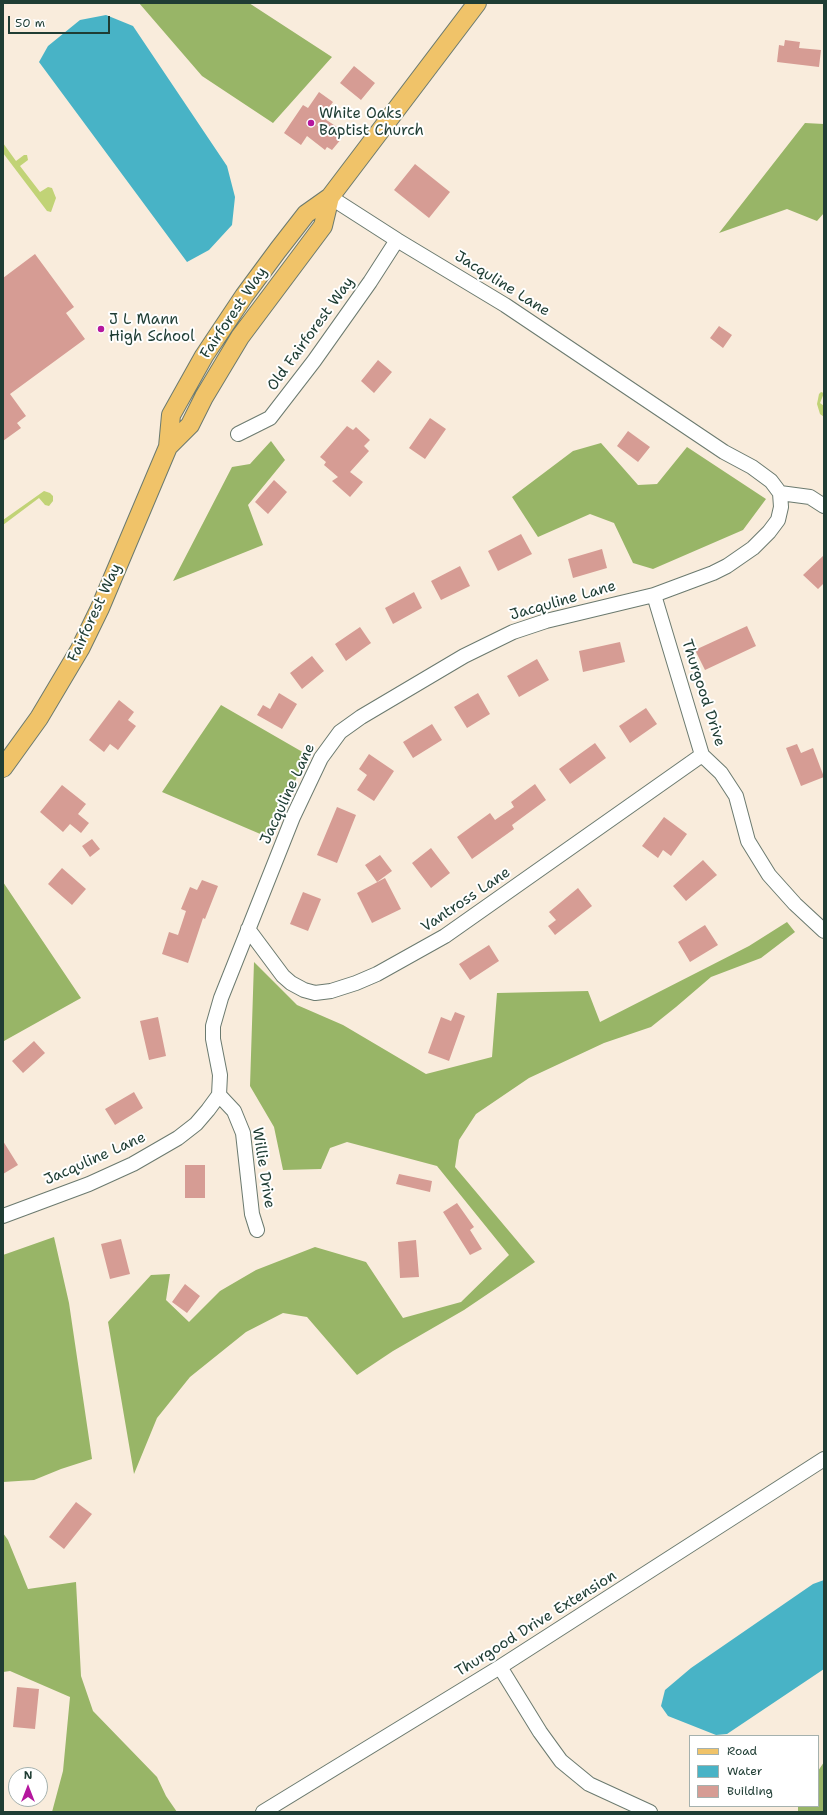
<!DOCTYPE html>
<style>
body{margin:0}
#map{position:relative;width:827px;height:1815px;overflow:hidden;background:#f9ecdc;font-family:"Shantell Sans",sans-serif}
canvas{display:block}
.frame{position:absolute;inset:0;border:4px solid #1f3d34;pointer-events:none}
.legend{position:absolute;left:689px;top:1735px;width:130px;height:72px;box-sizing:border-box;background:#fff;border:1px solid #a5b1ae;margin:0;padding:5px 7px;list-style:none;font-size:12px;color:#1f3d34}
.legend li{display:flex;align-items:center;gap:8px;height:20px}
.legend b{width:20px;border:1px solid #a5b1ae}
.north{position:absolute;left:8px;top:1767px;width:40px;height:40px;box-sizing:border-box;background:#fff;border:1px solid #a5b1ae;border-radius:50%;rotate:0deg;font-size:11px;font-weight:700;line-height:16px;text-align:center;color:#1f3d34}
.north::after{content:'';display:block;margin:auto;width:14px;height:18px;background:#b5179e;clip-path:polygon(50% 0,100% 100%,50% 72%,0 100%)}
.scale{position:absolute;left:8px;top:16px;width:102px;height:18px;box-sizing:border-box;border:2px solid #1f3d34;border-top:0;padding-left:5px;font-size:12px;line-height:14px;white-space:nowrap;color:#1f3d34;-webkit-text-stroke:3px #fff;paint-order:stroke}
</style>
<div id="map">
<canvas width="827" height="1815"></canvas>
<div class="frame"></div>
<ul class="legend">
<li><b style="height:5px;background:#f0c369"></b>Road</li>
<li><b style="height:11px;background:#48b3c6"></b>Water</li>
<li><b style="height:11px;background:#d69c94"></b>Building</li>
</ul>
<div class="north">N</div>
<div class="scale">50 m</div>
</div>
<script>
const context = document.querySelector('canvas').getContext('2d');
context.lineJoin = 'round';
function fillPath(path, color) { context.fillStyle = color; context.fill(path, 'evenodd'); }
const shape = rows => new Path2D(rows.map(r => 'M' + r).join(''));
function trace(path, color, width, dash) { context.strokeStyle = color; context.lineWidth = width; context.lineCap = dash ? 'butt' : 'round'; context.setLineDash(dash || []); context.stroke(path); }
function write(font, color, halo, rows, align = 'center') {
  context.font = font + ' "Shantell Sans",sans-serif'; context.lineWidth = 4; context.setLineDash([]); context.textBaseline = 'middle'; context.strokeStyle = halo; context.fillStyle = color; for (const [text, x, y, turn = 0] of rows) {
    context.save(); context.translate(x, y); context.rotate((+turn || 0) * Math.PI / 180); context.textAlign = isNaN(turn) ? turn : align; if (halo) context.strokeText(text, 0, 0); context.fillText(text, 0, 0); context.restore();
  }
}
fillPath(shape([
 [3,143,16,161,24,155,27,155,28,160,20,166,40,192,48,187,52,188,56,198,51,212,47,211,3,153],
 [821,392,824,393,820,403,824,406,824,417,820,414,817,404,819,394],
 [44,491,50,493,53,496,53,501,49,506,45,505,39,498,3,525,3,520]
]), '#c1d376');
fillPath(shape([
 [139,3,249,3,332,57,273,123,202,76],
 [805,123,824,124,824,213,817,221,787,209,719,233],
 [271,441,285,460,248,505,263,545,173,581,232,467,250,464],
 [601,443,638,485,657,484,687,447,766,499,743,530,653,569,633,563,614,523,590,514,538,537,512,497,573,451],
 [221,705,306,754,272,839,162,792],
 [3,882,81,998,4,1041,3,1044],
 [787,922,795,932,761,958,711,977,676,1007,651,1027,604,1043,529,1078,476,1114,459,1140,455,1167,535,1262,464,1310,393,1351,357,1375,307,1317,283,1313,246,1332,190,1377,157,1418,134,1474,108,1322,151,1275,170,1274,166,1300,189,1322,220,1291,256,1270,315,1247,366,1262,403,1318,461,1302,509,1255,437,1166,347,1142,330,1148,321,1169,283,1170,274,1127,250,1086,254,962,297,1005,343,1025,426,1074,492,1057,497,993,588,991,600,1022,749,946],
 [54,1237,69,1303,92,1459,61,1469,34,1480,3,1482,3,1255],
 [3,1533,8,1540,28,1589,76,1582,81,1676,93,1711,157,1777,166,1796,177,1812,52,1812,63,1771,70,1697,10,1671,3,1672],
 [824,1762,824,1812,798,1812,798,1806,818,1806,818,1771]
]), '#98b567');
fillPath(shape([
 [106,15,133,26,227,166,235,197,232,225,209,250,187,262,39,62,48,46,80,20],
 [824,1580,824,1669,727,1734,716,1735,668,1716,661,1706,665,1690,691,1668,813,1584]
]), '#48b3c6');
fillPath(shape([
 [785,40,800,42,799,48,821,50,819,67,777,62,779,45,784,46],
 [354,66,375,83,361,100,340,83],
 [319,92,333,102,322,117,340,129,337,134,342,138,332,150,327,147,325,150,307,136,301,145,284,133,303,105,308,108],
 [415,164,450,192,429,218,394,190],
 [35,254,74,307,66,313,85,339,10,394,26,416,17,423,21,428,3,441,3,278],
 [719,326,732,335,723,348,710,338],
 [378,360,392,372,374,393,361,381],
 [430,418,446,429,425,459,409,448],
 [347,426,353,430,356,427,370,440,364,446,369,451,350,472,363,482,350,497,332,481,338,477,324,465,326,462,320,457],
 [628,431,650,447,638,462,617,446],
 [274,480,287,492,268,514,255,502],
 [521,534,532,554,498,571,488,551],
 [602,549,607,568,573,578,568,559],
 [824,555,824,583,818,589,803,575],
 [460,566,470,586,441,600,431,581],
 [414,592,422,608,393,624,385,608],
 [747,626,756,646,705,670,695,650],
 [360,627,371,643,346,661,335,644],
 [620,642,625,662,583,672,579,651],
 [312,656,324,671,302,689,290,673],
 [537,659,549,680,519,697,507,676],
 [279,693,297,704,282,729,257,715,263,705,270,709],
 [478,693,490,714,467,728,454,707],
 [119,700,134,712,128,720,136,726,118,750,110,744,104,752,89,740],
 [646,708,657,724,630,743,619,726],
 [432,724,442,740,413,758,403,742],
 [595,743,606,758,570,784,559,769],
 [797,744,801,753,813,748,824,777,801,786,786,748],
 [369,754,394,771,374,801,357,790,367,775,359,769],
 [535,784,546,800,512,825,514,829,472,859,457,837,490,813,495,820,514,807,511,802],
 [62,785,86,804,78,814,89,823,81,833,70,824,63,832,40,812],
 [337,807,356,815,337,863,317,855],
 [664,817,687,834,671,856,663,850,658,858,642,846],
 [92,839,100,849,90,857,82,846],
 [431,848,450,873,431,888,412,863],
 [380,855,392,871,377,882,365,865],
 [703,860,717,875,686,901,673,886],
 [62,868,86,889,72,905,48,884],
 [385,878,401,909,372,923,357,893],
 [202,880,218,886,205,919,203,918,188,963,162,954,169,932,178,935,186,911,181,909,190,887,197,890],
 [578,888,592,906,555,935,548,926,556,920,549,912],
 [303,892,321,899,308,931,290,924],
 [705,925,718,945,690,962,678,942],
 [489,945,499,961,470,980,459,964],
 [455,1012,465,1016,449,1061,428,1053,441,1017,451,1021],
 [158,1017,166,1056,149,1060,140,1021],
 [34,1041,45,1053,23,1073,12,1061],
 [134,1092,143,1108,115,1125,105,1109],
 [3,1141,18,1165,3,1174],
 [185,1165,205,1165,205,1198,185,1198],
 [399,1174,432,1181,430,1192,396,1184],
 [457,1203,474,1227,470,1230,482,1249,470,1255,443,1212],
 [121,1239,130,1274,110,1279,101,1244],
 [416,1240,419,1277,400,1278,398,1242],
 [185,1284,200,1296,187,1313,172,1302],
 [76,1502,92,1514,64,1549,49,1537],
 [17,1687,39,1689,35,1729,13,1727]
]), '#d69c94');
const minor = shape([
 [238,434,270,418,314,361,370,282,397,240],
 [780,493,810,497,824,506],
 [654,595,702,755,721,773,736,796,748,841,769,875,795,904,824,931],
 [248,929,283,976,291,983,304,990,315,993,331,991,356,983,377,974,445,936,702,755],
 [219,1095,234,1111,243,1133,252,1214,257,1230],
 [3,1216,89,1184,133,1164,178,1138,196,1124,208,1110,219,1095,220,1075,213,1039,213,1026,221,998,293,817,321,758,340,732,361,717,464,656,513,632,546,621,654,595,713,573,727,566,753,548,769,532,778,520,781,507,780,493,771,481,752,467,724,452,505,305,397,240,330,197],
 [500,1667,540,1732,561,1761,589,1784,650,1812],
 [263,1812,500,1667,824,1459]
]);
const major = shape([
 [168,447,190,425,204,397,240,337,323,226,330,197],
 [3,768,39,718,80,649,100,608,168,447,171,415,204,356,244,296,278,250,306,214,330,197,477,3]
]);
trace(minor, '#6b7a6f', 16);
trace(major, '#6b7a6f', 20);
trace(minor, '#fff', 14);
trace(major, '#f0c369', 18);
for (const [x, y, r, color] of [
 [311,123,4,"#b5179e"],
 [101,329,4,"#b5179e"]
]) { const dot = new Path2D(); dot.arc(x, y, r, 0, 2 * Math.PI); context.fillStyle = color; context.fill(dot); trace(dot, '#fff', 1.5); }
write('15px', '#1f3d34', '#fff', [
 ["White Oaks",319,114],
 ["Baptist Church",319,131],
 ["J L Mann",109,320],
 ["High School",109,337]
], 'left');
write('15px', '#1f3d34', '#fff', [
 ["Jacquline Lane",502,284,32],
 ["Fairforest Way",234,313,-56],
 ["Old Fairforest Way",311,334,-54],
 ["Jacquline Lane",563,601,-16],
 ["Fairforest Way",95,613,-65],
 ["Thurgood Drive",703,693,72],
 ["Jacquline Lane",288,794,-65],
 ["Vantross Lane",466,900,-34],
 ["Jacquline Lane",95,1159,-24],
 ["Willie Drive",263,1168,81],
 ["Thurgood Drive Extension",536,1624,-32]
]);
</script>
